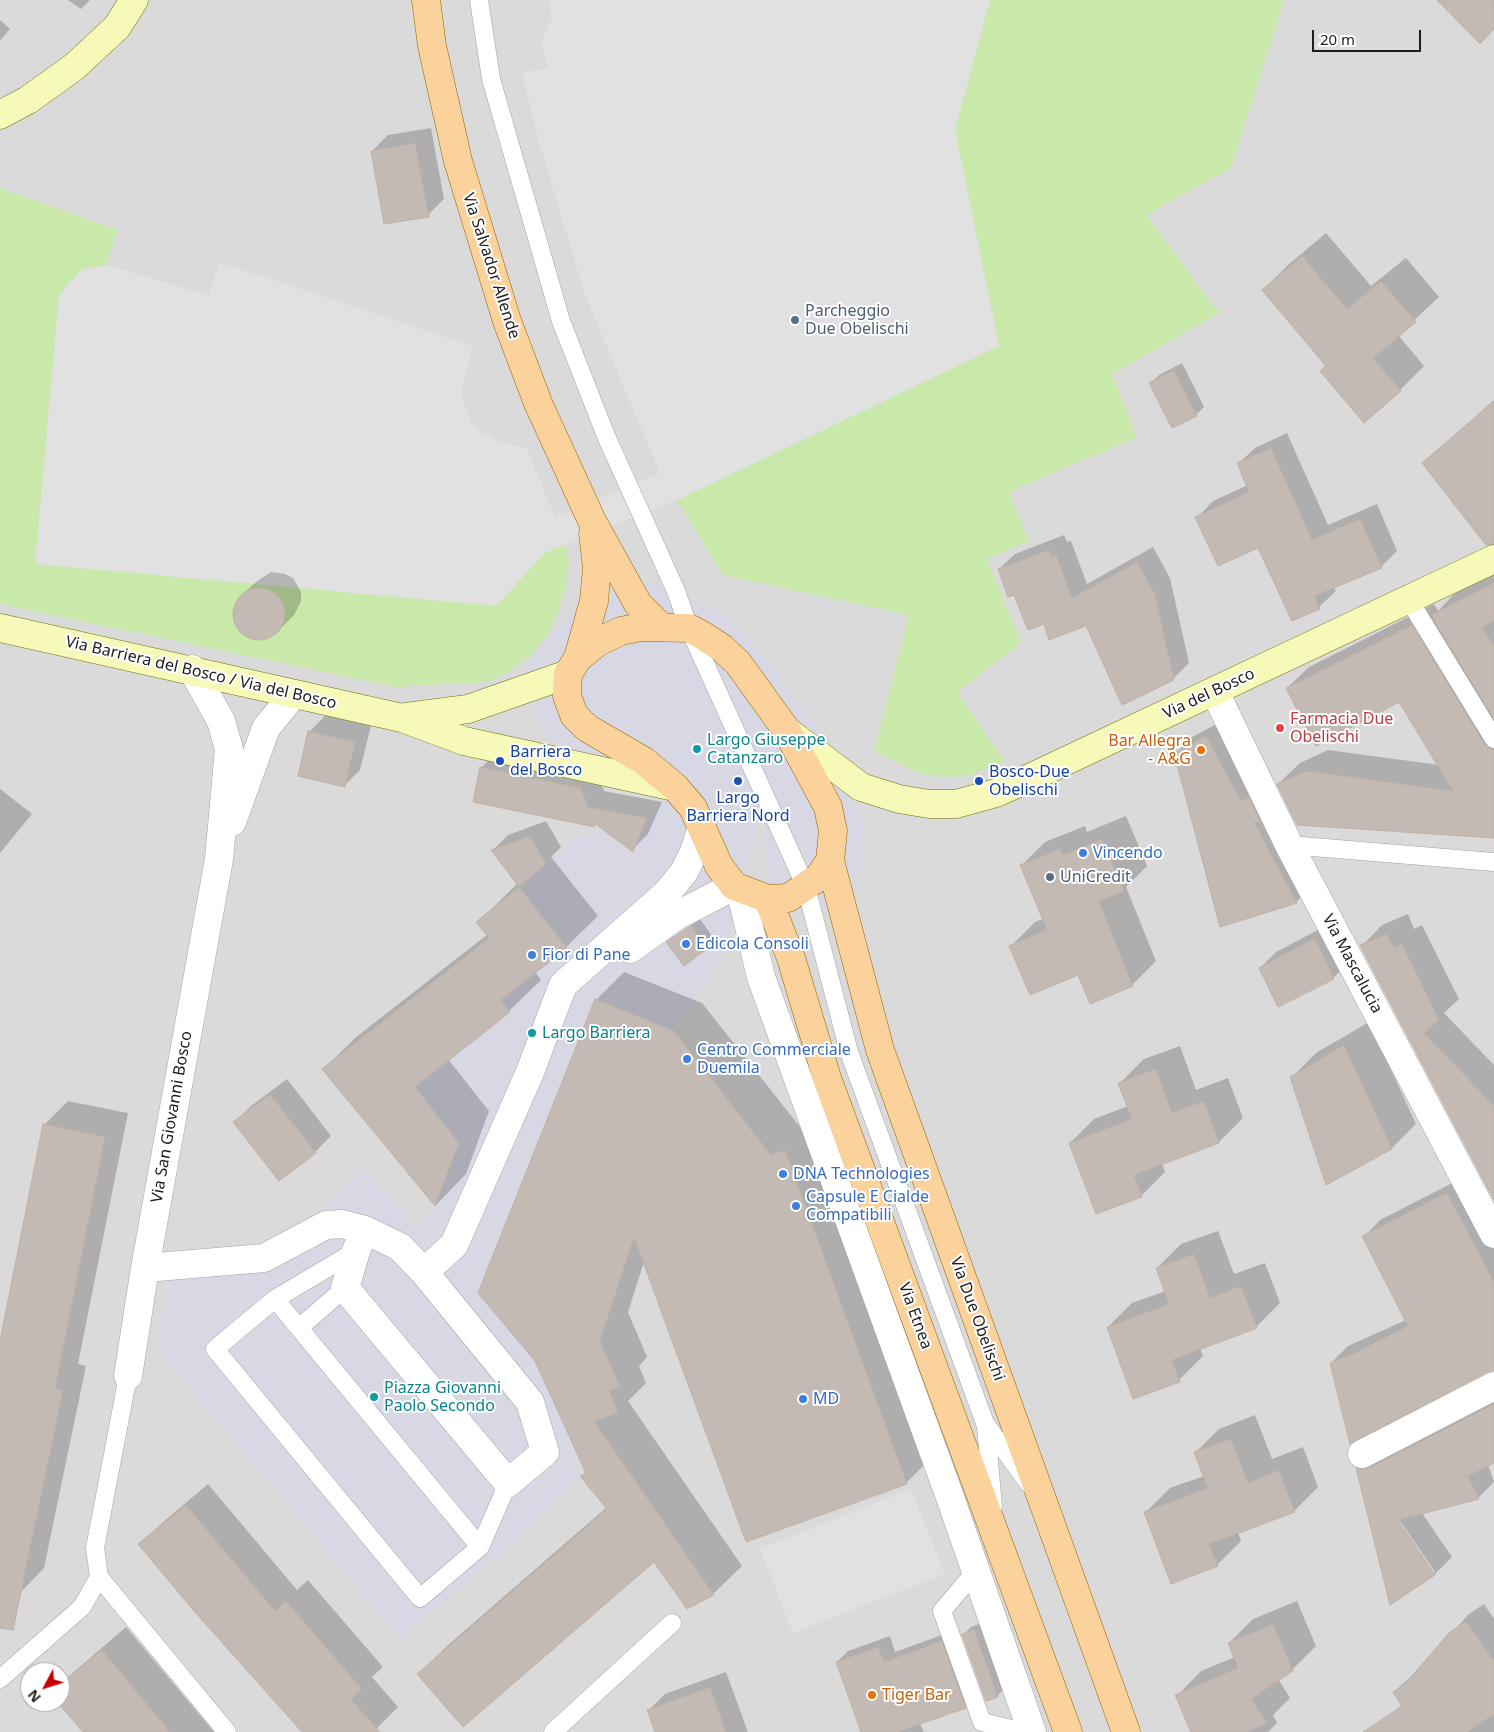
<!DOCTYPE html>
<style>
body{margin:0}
#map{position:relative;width:1494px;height:1732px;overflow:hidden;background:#efebe3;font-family:"Noto Sans",sans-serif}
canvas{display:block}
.north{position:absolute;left:20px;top:1662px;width:50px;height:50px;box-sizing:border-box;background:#fff;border:1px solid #a5a5a5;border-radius:50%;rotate:230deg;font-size:14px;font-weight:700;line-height:20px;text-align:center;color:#1d1d1d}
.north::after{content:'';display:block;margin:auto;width:18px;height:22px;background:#ca0101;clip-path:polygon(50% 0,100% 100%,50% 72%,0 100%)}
.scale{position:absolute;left:1312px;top:30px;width:109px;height:22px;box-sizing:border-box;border:2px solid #1d1d1d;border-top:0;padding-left:6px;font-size:15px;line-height:18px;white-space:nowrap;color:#1d1d1d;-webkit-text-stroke:4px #fff;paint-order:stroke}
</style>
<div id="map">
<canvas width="1494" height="1732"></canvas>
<div class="north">N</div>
<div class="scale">20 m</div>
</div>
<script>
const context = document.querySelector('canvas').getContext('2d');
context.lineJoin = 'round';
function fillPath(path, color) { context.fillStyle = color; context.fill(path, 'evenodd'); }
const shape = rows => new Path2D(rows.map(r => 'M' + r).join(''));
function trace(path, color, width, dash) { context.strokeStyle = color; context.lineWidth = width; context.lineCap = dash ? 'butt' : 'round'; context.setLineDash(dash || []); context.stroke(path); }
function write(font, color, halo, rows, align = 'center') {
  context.font = font + ' "Noto Sans",sans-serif'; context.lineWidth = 4; context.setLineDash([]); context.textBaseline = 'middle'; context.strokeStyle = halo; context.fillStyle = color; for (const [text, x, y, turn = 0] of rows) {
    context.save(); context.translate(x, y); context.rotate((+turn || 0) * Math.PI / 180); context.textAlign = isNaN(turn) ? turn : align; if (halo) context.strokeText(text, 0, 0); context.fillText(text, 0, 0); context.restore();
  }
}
fillPath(shape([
 [0,0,1494,0,1494,1732,0,1732],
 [30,1672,60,1672,60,1702,30,1702]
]), '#dbdada');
fillPath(shape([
 [990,0,1284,0,1231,168,1146,215,1219,313,1112,374,1137,437,1009,492,1029,541,987,559,1021,643,957,692,1005,762,966,776,940,777,916,772,874,751,909,615,723,575,677,500,999,346,955,130],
 [0,188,118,230,106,265,82,269,496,606,544,553,566,544,569,562,565,588,558,613,546,638,530,656,509,672,488,682,396,687,0,604]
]), '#c8e9a9');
fillPath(shape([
 [549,0,990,0,955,130,999,346,677,500,544,553,497,606,35,564,59,295,82,269,106,265,209,295,219,262,473,346,462,389,464,405,472,424,493,439,527,449,555,517,660,473,585,295,539,142,522,73,548,68,541,41,552,18],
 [911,1489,945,1574,793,1633,760,1549]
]), '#e1e1e1');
fillPath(shape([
 [639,583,656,584,712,608,733,622,751,640,835,753,855,796,864,823,865,847,860,870,851,889,834,908,813,917,768,899,763,796,725,953,674,1031,594,1000,529,1167,535,1361,568,1433,580,1476,513,1543,400,1638,158,1350,169,1281,179,1250,265,1242,322,1208,363,1170,418,1228,435,1206,459,1143,414,1086,510,1012,501,1000,567,948,519,887,576,840,602,829,633,852,647,818,683,778,565,751,545,731,527,701,525,690,530,656,546,638,562,623,611,591,627,585]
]), '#d8d8e4');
fillPath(shape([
 [68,0,90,0,81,9],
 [0,20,10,29,0,41],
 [431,128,444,199,428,215,372,151,388,135],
 [1326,233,1371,286,1406,258,1439,297,1398,335,1424,366,1400,390,1328,365,1263,290,1287,266],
 [1182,363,1204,407,1196,415,1151,383,1159,375],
 [1494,400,1494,521,1424,463],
 [1287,433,1328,525,1377,504,1397,551,1381,567,1333,587,1336,591,1319,607,1293,620,1259,546,1197,518,1213,501,1248,485,1238,464,1255,448],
 [1064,535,1067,542,1071,541,1087,584,1153,547,1170,578,1189,663,1173,679,1087,625,1044,622,1015,593,999,569,1015,554],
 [271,572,285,574,293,578,301,592,301,601,294,615,277,632,261,639,248,636,241,632,234,615,239,598,256,582],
 [1494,574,1494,837,1278,784,1300,763,1328,750,1439,765,1400,700,1287,688,1309,667,1434,604,1438,611,1454,594],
 [326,715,371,726,360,770,344,786,310,731],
 [1222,721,1312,886,1296,902,1176,753,1192,737],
 [497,752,597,772,604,791,662,802,648,834,632,850,596,824,594,826,481,768],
 [0,789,32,814,0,853],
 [1126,816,1147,866,1126,887,1156,961,1132,985,1079,974,1011,946,1035,922,1043,919,1021,866,1045,842,1085,826,1087,832],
 [546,821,561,847,551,857,598,916,566,947,535,972,541,980,509,1011,448,1059,489,1111,466,1174,436,1205,324,1069,355,1038,488,934,478,922,517,884,492,851,508,835],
 [1408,914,1414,929,1422,925,1459,999,1444,1013,1494,1065,1494,1185,1362,946,1382,925],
 [700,919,715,940,707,947,668,942],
 [1331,923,1350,962,1333,978,1279,1005,1260,968,1276,952],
 [624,972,702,1003,800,1127,814,1122,934,1455,906,1483,644,1262,628,1312,647,1357,639,1366,646,1383,628,1401,742,1566,713,1594,687,1607,654,1560,419,1674,447,1646,607,1507,582,1476,587,1471,596,1000],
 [1369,1022,1416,1124,1392,1148,1327,1183,1292,1077,1316,1053],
 [1180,1046,1196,1090,1228,1078,1243,1118,1219,1142,1162,1163,1165,1172,1141,1196,1070,1143,1094,1119,1128,1106,1120,1083,1144,1059],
 [287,1079,331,1136,315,1152,235,1122,251,1106],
 [68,1101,128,1113,78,1364,86,1366,44,1568,20,1593,0,1588,0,1379,44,1125],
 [1464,1177,1494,1234,1494,1369,1331,1363,1348,1346,1406,1320,1364,1237,1380,1220],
 [1218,1231,1234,1274,1265,1263,1280,1303,1256,1327,1200,1348,1203,1356,1179,1380,1134,1397,1108,1327,1132,1303,1166,1291,1157,1268,1181,1244],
 [1494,1396,1494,1462,1488,1465,1494,1482,1479,1497,1422,1513,1452,1557,1435,1574,1391,1603,1358,1468,1375,1452],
 [1396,1515,1435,1572,1432,1572,1394,1516],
 [1255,1415,1272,1459,1303,1447,1318,1487,1294,1511,1238,1532,1241,1541,1217,1565,1146,1512,1170,1488,1204,1476,1195,1453,1219,1429],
 [208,1484,297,1590,308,1580,383,1667,372,1677,398,1707,373,1732,304,1732,140,1544,162,1523],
 [1297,1601,1316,1646,1292,1670,1278,1679,1290,1698,1273,1715,1277,1723,1268,1732,1192,1732,1177,1696,1201,1671,1235,1657,1229,1643,1253,1619],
 [1484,1604,1494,1619,1494,1732,1400,1732,1390,1716,1402,1704,1394,1692,1418,1670,1469,1614],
 [982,1623,1005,1688,997,1696,963,1635,971,1627],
 [126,1627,214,1732,84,1732,59,1702,60,1684],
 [953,1631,976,1696,965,1707,920,1723,924,1732,862,1732,837,1662,848,1651,890,1636,895,1652],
 [726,1672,748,1732,657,1732,649,1710,665,1694]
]), '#0003');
const building = shape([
 [1437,0,1494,0,1494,29,1480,44,1437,0],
 [415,143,429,217,384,224,371,151,415,143],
 [1302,256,1347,309,1381,281,1416,322,1373,358,1401,391,1364,423,1320,371,1326,366,1262,290,1302,256],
 [1174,370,1197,416,1172,428,1149,383,1174,370],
 [1494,401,1494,544,1486,545,1422,463,1494,401],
 [1271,448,1312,540,1360,519,1382,568,1314,596,1320,609,1292,621,1258,548,1218,566,1195,517,1249,492,1237,463,1271,448],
 [1049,550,1052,557,1056,555,1072,598,1137,562,1155,594,1174,680,1122,705,1086,626,1049,640,1044,624,1028,630,1014,595,1008,597,998,569,1049,550],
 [1494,583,1494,620,1482,628,1494,646,1494,719,1431,615,1494,583],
 '233 614a26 26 0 1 1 52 0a26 26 0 1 1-52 0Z',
 [1412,625,1485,745,1494,750,1494,838,1297,825,1277,784,1306,771,1453,791,1399,702,1316,746,1286,688,1412,625],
 [308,731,355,742,345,787,298,776,308,731],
 [1206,736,1241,801,1249,797,1261,823,1254,822,1297,903,1220,927,1174,753,1206,736],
 [480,767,581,788,588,807,647,818,633,852,594,823,595,827,473,802,480,767],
 [530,836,546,864,519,887,491,850,530,836],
 [1102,839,1124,891,1099,901,1133,986,1090,1004,1078,975,1030,995,1009,946,1047,930,1020,865,1060,849,1063,855,1102,839],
 [519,887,567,948,501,1000,510,1012,415,1087,459,1143,435,1206,322,1069,489,938,476,922,519,887],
 [691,926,708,948,684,966,666,942,691,926],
 [1387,934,1394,948,1402,944,1439,1020,1424,1033,1494,1106,1494,1200,1360,945,1387,934],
 [1315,938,1334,979,1278,1007,1259,968,1315,938],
 [595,999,674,1031,771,1155,785,1150,907,1484,746,1542,634,1237,600,1341,620,1387,609,1390,618,1413,594,1421,714,1595,687,1609,654,1562,463,1727,417,1674,607,1509,580,1476,586,1473,535,1361,478,1293,595,999],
 [1344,1045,1392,1149,1326,1185,1290,1077,1344,1045],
 [1156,1069,1172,1113,1204,1101,1219,1143,1134,1175,1142,1197,1096,1214,1069,1143,1132,1119,1118,1083,1156,1069],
 [270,1094,316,1153,279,1181,233,1122,270,1094],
 [43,1124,105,1137,55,1388,63,1390,13,1630,0,1628,0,1341,43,1124],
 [1447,1193,1494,1282,1494,1370,1487,1372,1350,1444,1330,1363,1357,1352,1408,1326,1362,1236,1447,1193],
 [1194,1254,1210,1298,1241,1286,1257,1328,1172,1360,1180,1382,1133,1399,1107,1327,1169,1304,1156,1268,1194,1254],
 [1494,1404,1494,1463,1468,1476,1479,1499,1398,1520,1435,1575,1390,1605,1356,1468,1369,1468,1494,1404],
 [1231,1439,1248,1483,1279,1470,1295,1512,1209,1544,1218,1566,1171,1584,1144,1512,1208,1488,1194,1452,1231,1439],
 [186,1505,275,1611,286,1601,362,1689,351,1699,380,1732,302,1732,194,1611,138,1544,186,1505],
 [1466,1621,1494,1661,1494,1714,1467,1732,1363,1732,1402,1706,1393,1692,1405,1684,1450,1632,1466,1621],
 [1273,1624,1293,1671,1251,1699,1267,1723,1247,1732,1191,1732,1175,1695,1238,1668,1228,1643,1273,1624],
 [974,1630,998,1697,986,1701,962,1634,974,1630],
 [942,1641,966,1708,897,1732,861,1732,836,1662,878,1647,884,1662,942,1641],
 [102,1650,170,1732,83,1732,60,1705,60,1684,102,1650],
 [710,1687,726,1732,655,1732,647,1710,710,1687]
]);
fillPath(building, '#c3bab3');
trace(building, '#c0b1a6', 1);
const service = shape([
 [479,0,491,79,561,321,606,436,676,591,689,628,806,887,849,1052,986,1426,993,1507],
 [1409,600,1494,739],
 [1289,845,1494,862],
 [275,1299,480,1547,420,1598,215,1349,275,1299],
 [275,1299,356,1251],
 [299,1328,345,1288],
 [128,1376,95,1548,99,1577,227,1732],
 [987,1426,1029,1484],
 [480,1547,508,1483],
 [975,1572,942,1611,982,1722,1024,1732],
 [0,1679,82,1607,99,1577],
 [553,1732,672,1623]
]);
const minor = shape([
 [1215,692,1289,845,1494,1234],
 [232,822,266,728,293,695],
 [740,889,761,977,951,1500,1032,1732],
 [630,949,676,916,734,886],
 [145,1268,264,1258,326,1225,342,1224,365,1230,400,1247,424,1272,530,1402,545,1452,508,1483,345,1288,356,1251,365,1230],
 [424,1272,454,1245,530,1072,563,985,667,893,684,872,694,852,702,826],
 [128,1376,145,1268,219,859,229,749,221,721,192,669],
 [1362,1454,1494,1386]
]);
const secondary = shape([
 [0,115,28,100,74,67,117,27,134,0],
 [0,628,402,718,464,741,675,787],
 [406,717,468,709,568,674],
 [787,731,861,787,899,799,929,804,956,804,996,793,1036,775,1494,559]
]);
const primary = shape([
 [426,0,432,46,458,161,507,321,538,403,592,521,638,604,660,626],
 [593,533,597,568,594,601,578,658,568,674,567,696,574,715,587,728,644,761,675,787,693,808,719,866,734,886,768,899,788,898,819,877,830,861],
 [578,658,598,642,621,631,641,627,689,628,702,635,722,648,738,663,787,731,828,807,833,831,830,861,880,1050,1126,1732],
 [768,899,791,958,827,1078,1068,1732]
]);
trace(service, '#a4a4a4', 19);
trace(minor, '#a4a4a4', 29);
trace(secondary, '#687405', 29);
trace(primary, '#966501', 29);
trace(service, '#fff', 18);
trace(minor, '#fff', 28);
trace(secondary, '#f6f9b7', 28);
trace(primary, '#fbd29b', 28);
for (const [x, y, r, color] of [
 [795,320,5,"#5c6f8a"],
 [1280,728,5,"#e0444e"],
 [697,749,5,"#0f9aa8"],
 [1201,750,5,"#e8710a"],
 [500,761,5,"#1a4fb4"],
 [738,781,5,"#1a4fb4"],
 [979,781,5,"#1a4fb4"],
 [1083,853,5,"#3f7fe0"],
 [1050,877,5,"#5c6f8a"],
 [686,944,5,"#3f7fe0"],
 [532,955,5,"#3f7fe0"],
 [532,1033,5,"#0f9aa8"],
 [687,1059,5,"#3f7fe0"],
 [783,1174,5,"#3f7fe0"],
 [796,1206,5,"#3f7fe0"],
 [374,1397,5,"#0f9aa8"],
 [803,1399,5,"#3f7fe0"],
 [872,1695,5,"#e8710a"]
]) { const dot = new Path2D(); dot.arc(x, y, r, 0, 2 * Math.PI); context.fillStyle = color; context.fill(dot); trace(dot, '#fff', 2); }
write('16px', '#1d1d1d', '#fff', [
 ["Via Salvador Allende",491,266,72],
 ["Via Barriera del Bosco / Via del Bosco",201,673,13],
 ["Via del Bosco",1209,694,-25],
 ["Via Mascalucia",1352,964,62],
 ["Via San Giovanni Bosco",172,1117,-80],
 ["Via Etnea",915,1316,70],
 ["Via Due Obelischi",977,1319,70]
]);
write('16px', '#4e5e75', '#fff', [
 ["Parcheggio",805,311],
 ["Due Obelischi",805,329],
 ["UniCredit",1060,877]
], 'left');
write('16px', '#be3a42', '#fff', [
 ["Farmacia Due",1290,719],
 ["Obelischi",1290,737]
], 'left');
write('16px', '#0d838f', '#fff', [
 ["Largo Giuseppe",707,740],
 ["Catanzaro",707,758],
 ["Largo Barriera",542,1033],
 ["Piazza Giovanni",384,1388],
 ["Paolo Secondo",384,1406]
], 'left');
write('16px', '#c56008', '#fff', [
 ["Bar Allegra",1191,741],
 ["- A&G",1191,759],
 ["Tiger Bar",882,1695,"left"]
], 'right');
write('16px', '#164399', '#fff', [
 ["Barriera",510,752],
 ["del Bosco",510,770],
 ["Bosco-Due",989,772],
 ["Obelischi",989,790],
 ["Largo",738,798,"center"],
 ["Barriera Nord",738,816,"center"]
], 'left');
write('16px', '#366cbe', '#fff', [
 ["Vincendo",1093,853],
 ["Edicola Consoli",696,944],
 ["Fior di Pane",542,955],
 ["Centro Commerciale",697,1050],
 ["Duemila",697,1068],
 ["DNA Technologies",793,1174],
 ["Capsule E Cialde",806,1197],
 ["Compatibili",806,1215],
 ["MD",813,1399]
], 'left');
</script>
